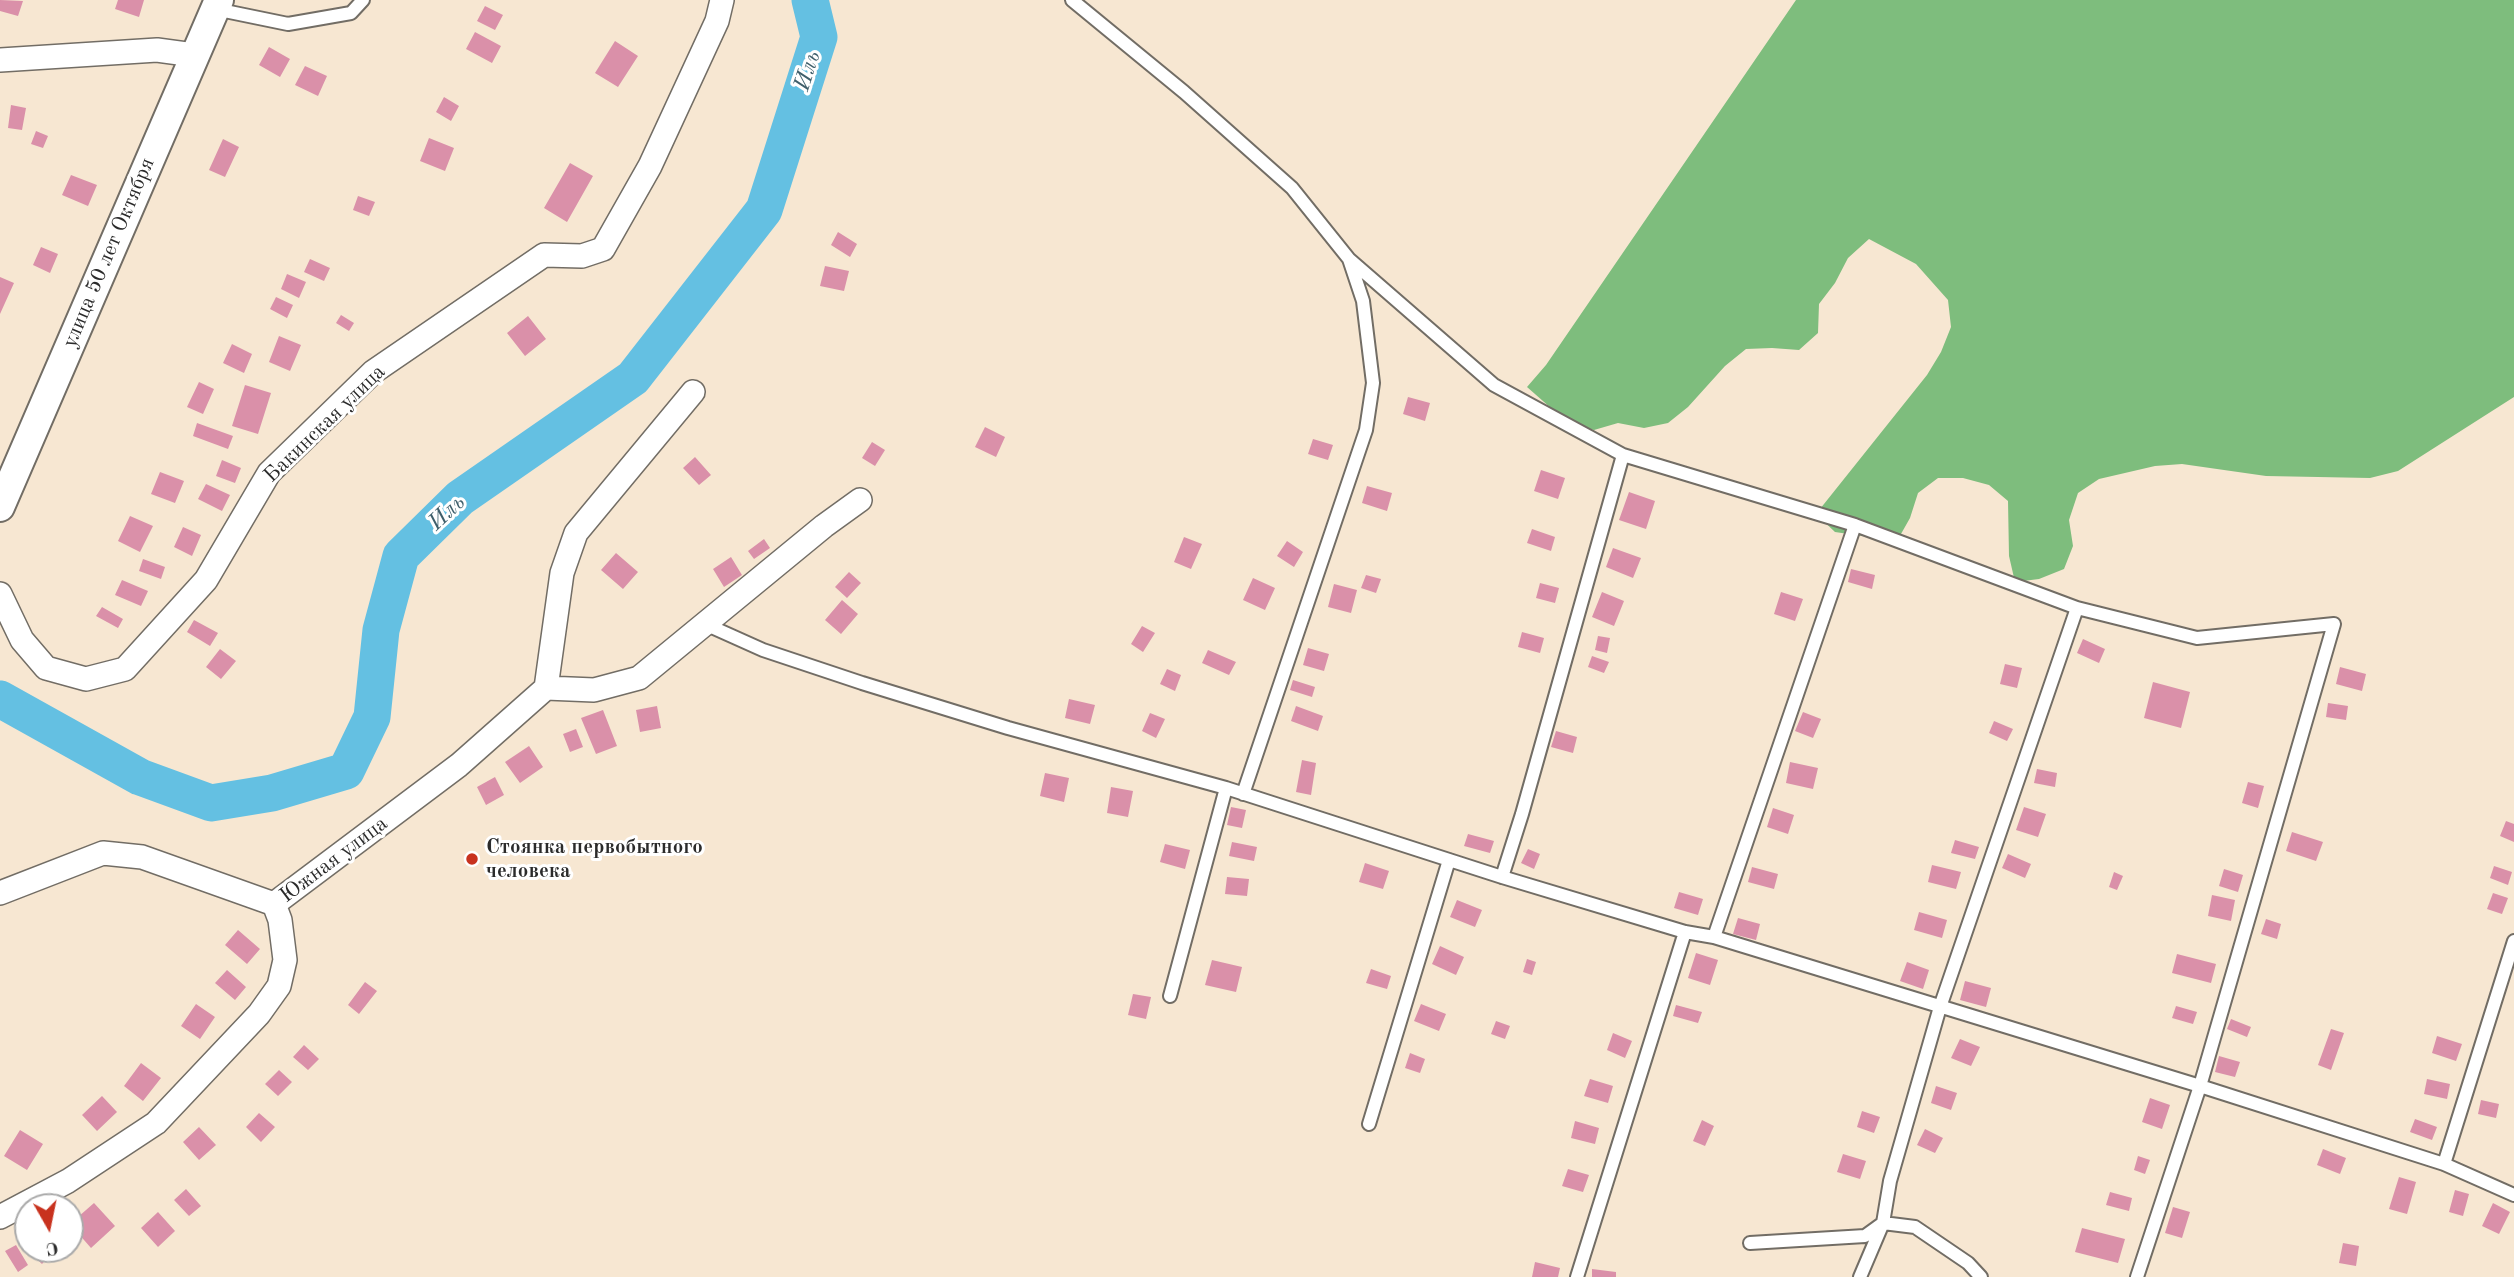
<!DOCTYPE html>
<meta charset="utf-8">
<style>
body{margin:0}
#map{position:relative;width:2514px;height:1277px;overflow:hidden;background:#f7e7d2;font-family:"Old Standard TT",serif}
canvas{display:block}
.north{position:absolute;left:14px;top:1193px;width:70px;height:70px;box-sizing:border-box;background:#fff;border:2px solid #aaa;border-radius:50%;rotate:171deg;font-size:19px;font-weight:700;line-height:28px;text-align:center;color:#2b2b2b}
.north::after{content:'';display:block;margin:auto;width:24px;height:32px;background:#c8321e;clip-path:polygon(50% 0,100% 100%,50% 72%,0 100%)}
</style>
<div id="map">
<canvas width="2514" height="1277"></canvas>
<div class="north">С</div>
</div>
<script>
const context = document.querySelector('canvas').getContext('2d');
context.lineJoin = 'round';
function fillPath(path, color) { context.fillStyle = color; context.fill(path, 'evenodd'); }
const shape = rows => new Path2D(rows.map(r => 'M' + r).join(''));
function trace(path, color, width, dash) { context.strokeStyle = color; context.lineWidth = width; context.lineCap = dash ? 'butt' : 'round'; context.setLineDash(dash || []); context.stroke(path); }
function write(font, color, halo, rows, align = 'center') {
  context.font = font + ' "Old Standard TT",serif'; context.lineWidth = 6; context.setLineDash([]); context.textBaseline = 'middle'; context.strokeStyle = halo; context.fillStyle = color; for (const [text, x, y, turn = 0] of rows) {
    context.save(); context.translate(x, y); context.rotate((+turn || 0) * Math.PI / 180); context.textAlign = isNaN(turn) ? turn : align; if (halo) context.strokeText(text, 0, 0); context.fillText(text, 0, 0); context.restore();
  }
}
fillPath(shape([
 [1796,0,2514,0,2514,397,2398,471,2370,478,2266,476,2182,464,2155,466,2099,479,2078,493,2069,520,2073,546,2064,569,2039,579,2015,582,2009,556,2008,501,1989,485,1963,478,1938,478,1918,493,1910,518,1897,541,1835,532,1816,514,1927,375,1941,352,1951,327,1948,300,1916,264,1869,239,1848,258,1835,283,1819,304,1818,333,1799,350,1772,348,1746,349,1725,366,1688,407,1668,423,1644,428,1618,423,1594,430,1568,423,1527,387,1546,365]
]), '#7ebd7d');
trace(shape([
 [0,699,140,777,211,803,272,793,346,771,372,717,381,630,401,556,460,498,633,378,764,210,819,37,810,0]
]), '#64c0e2', 37);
fillPath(shape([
 [0,0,23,1,18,16,0,11],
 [118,0,144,0,139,17,115,9],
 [485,6,503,15,495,30,477,21],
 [475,32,501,46,492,63,466,49],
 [615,41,638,56,618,87,595,73],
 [269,47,290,59,280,77,259,65],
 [305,66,327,76,318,96,295,85],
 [444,97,459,106,451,121,436,112],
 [11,105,26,108,22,130,8,128],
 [36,131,48,136,43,148,31,144],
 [429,138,454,148,445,171,420,161],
 [223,139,239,147,225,177,209,170],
 [570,163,593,176,567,222,544,208],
 [71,175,97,185,88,206,62,195],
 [358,196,375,202,369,216,353,210],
 [838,232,857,244,850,257,831,245],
 [41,247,58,254,50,273,33,265],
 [310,259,330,268,324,281,304,272],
 [825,266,849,271,844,291,820,286],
 [287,274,306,282,299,298,281,289],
 [0,277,14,283,0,314],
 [276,297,293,305,287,318,270,309],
 [341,315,354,323,349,331,336,323],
 [528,316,546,339,525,356,507,333],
 [279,336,301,345,290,371,269,362],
 [232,344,252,354,244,373,223,363],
 [199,382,214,389,203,414,187,407],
 [245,385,271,393,258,434,232,426],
 [1408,397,1430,403,1425,421,1403,414],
 [197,423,233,436,228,449,193,436],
 [985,427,1005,437,996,457,975,447],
 [1313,439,1333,445,1328,460,1308,454],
 [872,442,885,450,875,466,862,458],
 [695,457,711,475,699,485,683,468],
 [222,460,241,468,235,483,216,476],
 [1541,470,1565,478,1558,499,1534,491],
 [160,472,184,481,175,503,151,494],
 [206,484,230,495,222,511,198,499],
 [1367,486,1392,493,1387,511,1362,503],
 [1629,492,1655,501,1646,529,1619,520],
 [130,516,153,526,140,552,118,541],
 [183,527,201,535,192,556,174,547],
 [1532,529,1555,537,1551,551,1527,543],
 [1184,537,1202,544,1191,569,1174,562],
 [764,539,770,548,754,559,748,551],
 [1287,541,1303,552,1294,567,1277,556],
 [1613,548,1641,558,1633,578,1606,567],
 [616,553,638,572,623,589,601,570],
 [731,557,742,575,724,587,713,569],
 [143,559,165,567,161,579,139,571],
 [1851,569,1875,575,1872,589,1848,582],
 [849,572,861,583,847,598,835,587],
 [1366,575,1381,579,1376,593,1361,588],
 [1253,578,1275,588,1265,610,1243,600],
 [122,580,148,591,141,606,115,595],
 [1540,583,1559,588,1555,603,1536,598],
 [1334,584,1357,590,1351,613,1328,607],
 [1602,592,1624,601,1614,626,1592,617],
 [1781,592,1803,599,1795,621,1774,614],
 [842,600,858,614,841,634,825,620],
 [102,607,123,619,118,628,96,616],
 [194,620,218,633,210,646,187,632],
 [1142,626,1155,633,1143,652,1131,644],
 [1522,632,1544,638,1540,653,1518,647],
 [1598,636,1610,638,1607,653,1595,650],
 [2083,639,2105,649,2099,663,2077,653],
 [1308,648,1329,654,1324,671,1303,665],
 [220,649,236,661,221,679,206,667],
 [1208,650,1236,662,1229,675,1202,663],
 [1592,656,1609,662,1604,673,1588,667],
 [2005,664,2022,668,2017,688,2000,684],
 [2340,667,2366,674,2362,691,2336,684],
 [1167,669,1181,675,1175,691,1160,684],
 [1293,680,1315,687,1312,697,1290,690],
 [2153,682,2190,692,2181,728,2144,718],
 [1069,699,1095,705,1090,724,1065,718],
 [2328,703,2348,706,2346,720,2326,717],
 [657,706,661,728,640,732,636,710],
 [1296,706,1323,716,1318,731,1291,721],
 [603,710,617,746,596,754,581,718],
 [1803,712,1821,719,1813,738,1795,731],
 [1150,713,1165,719,1156,738,1142,731],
 [1994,721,2013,729,2007,741,1989,733],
 [576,729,583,747,570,752,563,734],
 [1556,731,1577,737,1573,753,1551,747],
 [529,746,543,767,520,783,505,762],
 [1302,760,1316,763,1311,795,1296,792],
 [1790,762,1818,768,1813,789,1786,783],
 [2037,769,2057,773,2055,787,2034,783],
 [1045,773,1069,778,1064,802,1040,796],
 [495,777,504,795,486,805,477,787],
 [2248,782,2264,786,2258,808,2242,803],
 [1111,787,1133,791,1128,817,1107,813],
 [1231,807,1246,810,1242,828,1227,825],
 [2024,807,2046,814,2038,837,2016,830],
 [1773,808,1794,815,1788,834,1767,827],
 [2506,821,2514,824,2514,842,2500,836],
 [2292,832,2323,842,2316,861,2286,851],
 [1468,834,1494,841,1490,853,1464,846],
 [1955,840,1979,847,1975,859,1951,853],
 [1232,842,1257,847,1254,861,1229,856],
 [1165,844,1190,850,1185,869,1160,862],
 [1528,849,1540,854,1534,869,1521,863],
 [2008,854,2031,864,2025,878,2002,868],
 [1365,863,1389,871,1383,889,1359,882],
 [1932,865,1961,872,1956,889,1928,882],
 [2494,866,2512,872,2508,885,2490,878],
 [1752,867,1778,874,1774,889,1748,882],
 [2224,869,2243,875,2238,892,2219,886],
 [2114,872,2123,876,2117,890,2109,887],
 [1227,877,1249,879,1247,896,1225,894],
 [1679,892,1703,899,1698,915,1674,908],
 [2493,893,2508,898,2502,914,2487,909],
 [2212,895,2235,900,2231,921,2208,916],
 [1457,900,1482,910,1475,927,1450,917],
 [1919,912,1947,920,1942,938,1914,930],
 [1738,918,1760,924,1756,940,1733,934],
 [2266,919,2281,924,2277,939,2261,934],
 [238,930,260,949,247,964,225,945],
 [1440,946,1464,957,1456,975,1432,964],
 [1696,953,1718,960,1710,985,1688,978],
 [2177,954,2216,964,2211,983,2172,973],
 [1527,959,1536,962,1532,975,1523,972],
 [1212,960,1242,967,1236,992,1205,985],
 [1907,962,1929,970,1923,989,1900,981],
 [1371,969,1391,976,1387,989,1366,983],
 [227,970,246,987,235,1000,215,983],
 [1965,981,1991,988,1986,1007,1960,1000],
 [365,982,377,991,359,1014,348,1005],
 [1133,994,1151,997,1146,1019,1128,1015],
 [196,1004,215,1017,200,1039,181,1026],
 [1421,1004,1446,1014,1439,1031,1414,1021],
 [1676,1005,1702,1012,1698,1023,1673,1016],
 [2176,1006,2197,1012,2193,1024,2172,1018],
 [2231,1019,2251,1027,2247,1037,2227,1029],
 [1496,1021,1510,1026,1505,1039,1491,1034],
 [2331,1029,2344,1033,2331,1070,2318,1065],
 [1613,1033,1632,1041,1625,1058,1607,1050],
 [2437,1036,2462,1044,2456,1061,2432,1053],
 [1960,1039,1980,1047,1971,1066,1951,1058],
 [304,1045,319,1059,308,1070,293,1057],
 [1410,1053,1425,1059,1420,1073,1405,1068],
 [2219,1056,2240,1062,2235,1077,2215,1072],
 [141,1063,161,1078,143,1101,124,1086],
 [279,1070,292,1082,278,1096,265,1084],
 [1590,1079,1613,1086,1608,1103,1584,1096],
 [2427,1079,2450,1084,2447,1099,2424,1094],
 [1936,1086,1957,1093,1951,1110,1931,1103],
 [102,1096,117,1112,97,1131,82,1115],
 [2150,1098,2170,1105,2162,1129,2142,1122],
 [2481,1100,2499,1104,2496,1118,2478,1114],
 [1862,1111,1880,1117,1874,1133,1857,1127],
 [259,1113,275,1127,261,1142,246,1127],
 [2415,1119,2437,1127,2432,1140,2410,1132],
 [1702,1120,1714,1126,1705,1146,1693,1141],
 [1575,1121,1599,1128,1595,1144,1571,1138],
 [199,1127,216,1145,199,1160,183,1142],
 [1925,1129,1943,1138,1935,1153,1917,1145],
 [20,1130,43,1144,27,1170,4,1156],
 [2323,1149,2346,1158,2340,1174,2317,1165],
 [1843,1154,1866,1161,1860,1179,1837,1172],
 [2138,1156,2150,1160,2145,1174,2134,1170],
 [1568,1169,1589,1175,1583,1192,1562,1186],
 [2399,1177,2416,1182,2407,1214,2389,1209],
 [186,1189,201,1206,189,1216,174,1200],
 [2455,1190,2469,1194,2463,1216,2449,1212],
 [2110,1192,2132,1198,2129,1211,2106,1205],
 [94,1203,115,1226,91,1248,70,1224],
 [2493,1203,2510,1212,2499,1234,2482,1226],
 [2173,1207,2190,1212,2182,1238,2165,1233],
 [158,1212,175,1231,158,1247,141,1228],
 [2082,1228,2125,1239,2118,1263,2075,1252],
 [2343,1243,2359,1246,2356,1266,2339,1263],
 [16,1245,28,1265,18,1272,5,1251],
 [39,1249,50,1249,53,1252,42,1264,33,1255],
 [1535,1262,1560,1268,1558,1277,1532,1277],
 [1592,1269,1616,1272,1616,1277,1592,1277]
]), '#da90a9');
const service = shape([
 [1072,0,1184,92,1292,188,1349,259,1494,385,1623,455,1855,525,2077,608,2197,638,2334,624,2200,1086,2137,1277],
 [215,9,288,24,351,13,363,0],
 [705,624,763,650,862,683,1008,728,1226,788,1502,877,1685,932,1714,937,2200,1086,2444,1164,2514,1195],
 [1243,794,1366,430,1373,383,1363,301,1349,259],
 [1502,877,1522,814,1623,455],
 [1714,937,1855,525],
 [1170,996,1226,788],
 [1369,1124,1449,860],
 [2444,1164,2514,941],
 [1750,1243,1865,1236,1883,1223,1915,1227,1968,1263,1981,1277],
 [1577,1277,1685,932],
 [1860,1277,1883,1223,1890,1181,1940,1007,2077,608]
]);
const minor = shape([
 [0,60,157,50,194,55],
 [0,594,22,640,46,668,86,679,125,669,206,580,269,473,373,372,544,255,582,256,603,249,650,166,717,21,722,0],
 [546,688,594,690,639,678,824,526,860,500],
 [0,893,103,853,142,857,274,904],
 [274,904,459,765,546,688,562,573,576,533,693,392],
 [0,1217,68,1181,156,1123,259,1014,279,986,285,960,280,920,274,904]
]);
const tertiary = shape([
 [0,507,219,0]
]);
trace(service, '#726d65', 16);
trace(minor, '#726d65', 26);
trace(tertiary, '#726d65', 32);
trace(service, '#fff', 12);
trace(minor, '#fff', 23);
trace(tertiary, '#fff', 28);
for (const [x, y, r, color] of [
 [472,859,7,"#c8321e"]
]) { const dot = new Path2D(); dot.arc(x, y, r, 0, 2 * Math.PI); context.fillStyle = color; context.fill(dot); trace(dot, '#fff', 2.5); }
write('21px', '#2b2b2b', '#fff', [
 ["улица 50 лет Октября",109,253,-67],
 ["Бакинская улица",325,424,-44],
 ["Южная улица",334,860,-37]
]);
write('bold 21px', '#2b2b2b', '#fff', [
 ["Стоянка первобытного",486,847],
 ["человека",486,871]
], 'left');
write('italic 23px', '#3f5f6b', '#fff', [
 ["Иль",808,71,-72],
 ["Иль",447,513,-43]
]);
</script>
